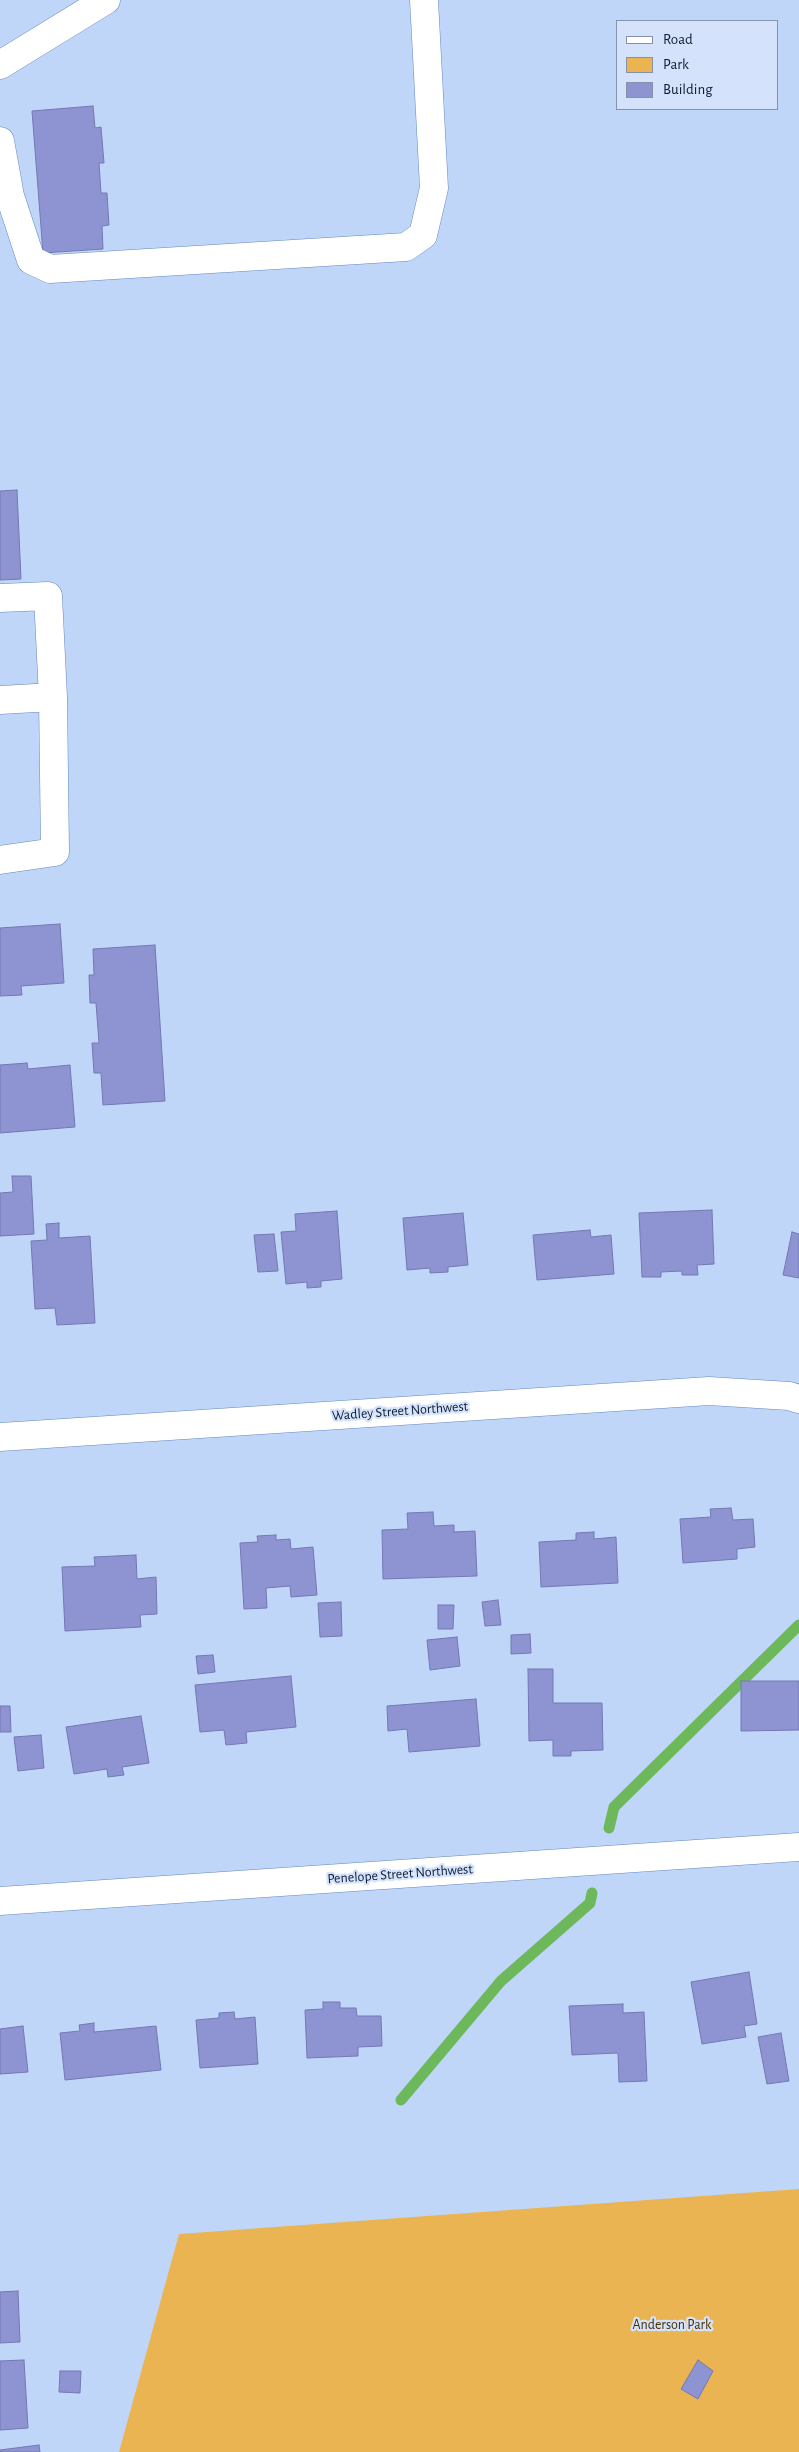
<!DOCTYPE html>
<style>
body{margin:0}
#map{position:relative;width:799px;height:2452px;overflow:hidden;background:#c0d6f9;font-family:"Alegreya Sans",sans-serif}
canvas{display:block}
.legend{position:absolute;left:616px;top:20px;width:162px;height:90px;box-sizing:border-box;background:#d4e3fb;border:1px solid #8593aa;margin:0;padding:6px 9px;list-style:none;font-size:15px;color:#0e1b30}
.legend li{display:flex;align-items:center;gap:10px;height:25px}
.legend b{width:25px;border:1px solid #8593aa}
</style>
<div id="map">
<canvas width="799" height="2452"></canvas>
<ul class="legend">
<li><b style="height:6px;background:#fff"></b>Road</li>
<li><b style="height:14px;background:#eab453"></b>Park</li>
<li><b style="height:14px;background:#8e94d1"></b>Building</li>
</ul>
</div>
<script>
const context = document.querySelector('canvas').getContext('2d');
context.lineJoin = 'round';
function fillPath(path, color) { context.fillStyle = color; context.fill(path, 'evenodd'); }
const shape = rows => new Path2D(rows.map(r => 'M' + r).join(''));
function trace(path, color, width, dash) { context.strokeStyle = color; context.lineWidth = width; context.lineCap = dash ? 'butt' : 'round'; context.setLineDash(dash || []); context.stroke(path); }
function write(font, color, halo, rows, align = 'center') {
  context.font = font + ' "Alegreya Sans",sans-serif'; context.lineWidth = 4.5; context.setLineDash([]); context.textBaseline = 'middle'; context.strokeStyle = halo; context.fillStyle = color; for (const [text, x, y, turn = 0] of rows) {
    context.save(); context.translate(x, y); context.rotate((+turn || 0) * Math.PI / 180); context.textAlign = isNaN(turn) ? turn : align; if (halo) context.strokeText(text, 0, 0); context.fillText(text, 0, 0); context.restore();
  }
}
fillPath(shape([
 [799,2189,799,2452,119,2452,179,2234]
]), '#eab453');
trace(shape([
 [609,1828,614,1807,799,1625],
 [401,2100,501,1981,590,1903,592,1893]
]), '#6eb85c', 11);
const building = shape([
 [93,106,95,128,101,127,104,163,99,163,101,193,107,193,109,225,102,226,103,249,43,253,32,111,93,106],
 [17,490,21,579,0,580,0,491,17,490],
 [60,924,64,983,21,986,22,995,0,996,0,928,60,924],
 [155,945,165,1101,103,1105,101,1073,94,1073,92,1043,99,1043,96,1003,90,1003,89,975,94,975,93,949,155,945],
 [27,1063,28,1069,70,1065,75,1127,0,1133,0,1065,27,1063],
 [12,1176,31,1176,34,1234,0,1236,0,1193,13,1192,12,1176],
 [712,1210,714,1264,697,1265,698,1275,682,1275,682,1271,661,1272,661,1277,642,1277,639,1213,712,1210],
 [337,1211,342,1279,321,1281,321,1287,307,1288,307,1282,286,1284,281,1232,296,1231,295,1214,337,1211],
 [463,1213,468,1265,448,1267,448,1272,430,1273,430,1268,407,1270,403,1218,463,1213],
 [59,1223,59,1238,90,1236,95,1323,57,1325,55,1308,35,1309,31,1241,47,1240,46,1224,59,1223],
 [590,1230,591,1237,611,1235,614,1274,537,1280,533,1235,590,1230],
 [792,1232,799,1234,799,1278,783,1275,792,1232],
 [274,1234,278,1271,258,1272,254,1235,274,1234],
 [731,1508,733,1520,753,1519,755,1547,737,1549,737,1559,683,1563,680,1519,711,1517,710,1509,731,1508],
 [433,1512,434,1526,454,1525,454,1532,475,1531,477,1576,383,1579,382,1530,408,1529,407,1513,433,1512],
 [594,1532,594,1539,616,1537,618,1583,541,1587,539,1542,576,1540,576,1533,594,1532],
 [276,1535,276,1540,290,1539,291,1549,313,1547,317,1595,291,1597,290,1586,266,1588,267,1608,244,1609,240,1543,258,1542,257,1536,276,1535],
 [136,1555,137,1579,156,1577,157,1614,140,1615,141,1627,65,1631,62,1567,95,1566,94,1557,136,1555],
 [498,1600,501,1625,485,1626,482,1602,498,1600],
 [341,1602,342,1636,320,1637,318,1603,341,1602],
 [438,1605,454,1605,453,1629,438,1629,438,1605],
 [530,1634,531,1653,511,1654,511,1635,530,1634],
 [457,1637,460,1666,430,1670,427,1640,457,1637],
 [213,1655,215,1672,198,1674,196,1656,213,1655],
 [528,1669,553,1669,553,1703,602,1703,603,1750,571,1751,571,1756,553,1756,553,1740,529,1741,528,1669],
 [291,1676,296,1727,246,1732,247,1743,226,1745,224,1730,200,1732,195,1685,291,1676],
 [741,1681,799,1681,799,1730,741,1731,741,1681],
 [476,1699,480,1746,409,1752,407,1729,388,1731,387,1706,476,1699],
 [0,1706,10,1706,11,1732,0,1732,0,1706],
 [141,1716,149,1763,122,1767,124,1775,108,1777,107,1769,74,1774,66,1727,141,1716],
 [41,1735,44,1768,18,1771,14,1737,41,1735],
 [749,1972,757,2024,744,2026,746,2037,702,2044,691,1982,749,1972],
 [323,2002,340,2002,340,2008,356,2008,357,2016,381,2016,382,2046,358,2047,358,2056,307,2058,305,2010,323,2009,323,2002],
 [623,2004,623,2013,644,2012,647,2081,619,2082,618,2053,572,2055,569,2006,623,2004],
 [234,2012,235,2019,255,2017,258,2064,200,2068,196,2020,219,2018,219,2013,234,2012],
 [94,2023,94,2032,156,2026,161,2070,65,2080,60,2033,80,2031,79,2025,94,2023],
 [23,2026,28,2072,0,2074,0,2029,23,2026],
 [781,2033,789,2081,767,2084,758,2037,781,2033],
 [18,2291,20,2342,0,2343,0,2292,18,2291],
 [24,2360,28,2428,0,2430,0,2361,24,2360],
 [698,2360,713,2371,698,2399,681,2389,698,2360],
 [60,2371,81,2371,80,2393,59,2392,60,2371],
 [39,2445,40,2452,0,2452,0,2450,39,2445]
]);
fillPath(building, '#8e94d1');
trace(building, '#7378b3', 1);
const minor = shape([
 [0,65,106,0],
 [0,141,10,196,31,260,50,269,406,247,423,235,434,188,424,0],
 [0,598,48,596,53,697,55,852,0,860],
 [0,700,53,697],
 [0,1437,709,1391,789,1396,799,1399],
 [0,1901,799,1847]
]);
trace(minor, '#6587bd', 29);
trace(minor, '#fff', 28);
write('14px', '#0e1b30', '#d4e3fb', [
 ["Wadley Street Northwest",400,1411,-4],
 ["Penelope Street Northwest",400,1874,-4]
]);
write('14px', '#472f00', '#d4e3fb', [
 ["Anderson Park",672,2325]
]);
</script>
